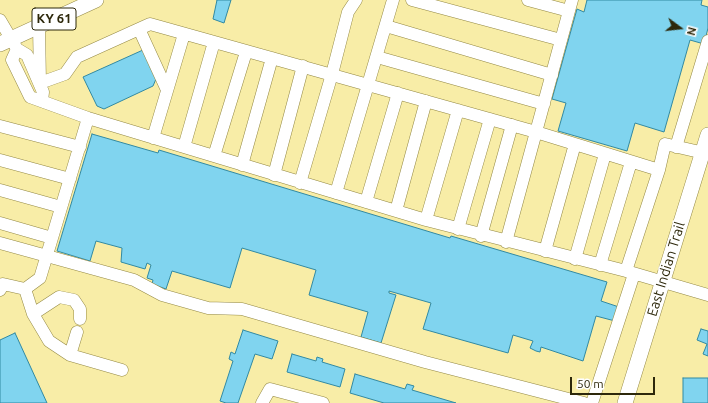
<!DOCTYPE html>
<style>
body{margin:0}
#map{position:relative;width:708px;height:403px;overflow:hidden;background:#f8eda7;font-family:Ubuntu,sans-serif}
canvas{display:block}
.north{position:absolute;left:660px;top:8px;width:40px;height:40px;-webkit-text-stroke:3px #fff;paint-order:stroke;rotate:105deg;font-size:11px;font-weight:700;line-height:16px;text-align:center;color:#2d280b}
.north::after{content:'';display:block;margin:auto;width:14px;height:18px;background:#2d280b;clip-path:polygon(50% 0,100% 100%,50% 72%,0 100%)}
.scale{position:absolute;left:570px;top:377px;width:85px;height:18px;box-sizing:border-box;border:2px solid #2d280b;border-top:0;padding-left:5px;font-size:12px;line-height:14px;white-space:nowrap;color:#2d280b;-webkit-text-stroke:3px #fff;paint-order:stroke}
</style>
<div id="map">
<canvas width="708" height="403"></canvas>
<div class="north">N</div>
<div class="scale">50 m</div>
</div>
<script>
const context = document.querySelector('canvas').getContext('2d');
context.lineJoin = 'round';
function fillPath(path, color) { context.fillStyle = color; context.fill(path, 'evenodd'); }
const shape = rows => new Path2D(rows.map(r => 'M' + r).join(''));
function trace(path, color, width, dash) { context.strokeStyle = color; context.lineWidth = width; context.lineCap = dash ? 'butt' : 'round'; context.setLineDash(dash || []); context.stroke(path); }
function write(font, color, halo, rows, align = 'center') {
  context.font = font + ' Ubuntu,sans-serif'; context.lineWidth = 3; context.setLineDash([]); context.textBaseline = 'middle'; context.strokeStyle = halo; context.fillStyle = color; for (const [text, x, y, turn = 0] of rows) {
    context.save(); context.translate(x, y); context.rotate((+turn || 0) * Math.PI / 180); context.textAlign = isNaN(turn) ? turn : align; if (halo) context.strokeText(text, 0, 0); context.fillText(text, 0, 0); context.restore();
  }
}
const building = shape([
 [217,0,231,0,224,23,213,19,217,0],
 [587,0,702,0,701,5,708,7,708,28,704,44,690,40,664,132,635,123,627,151,558,131,566,103,552,99,577,9,584,12,587,0],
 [143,50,156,79,153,86,104,109,97,106,83,77,143,50],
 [92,134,158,153,159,150,450,238,451,236,607,282,601,301,619,307,615,321,596,316,583,361,541,347,540,352,536,351,530,348,533,341,513,335,508,353,423,329,431,303,389,291,389,293,396,295,381,343,361,337,368,312,309,295,316,270,242,248,230,288,172,271,166,289,152,284,153,280,147,278,151,265,147,263,145,269,121,262,122,248,96,241,90,261,57,251,92,134],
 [701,329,708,331,708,356,703,354,707,344,697,340,701,329],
 [243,330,278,341,272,359,255,354,238,403,226,403,220,401,233,361,229,359,231,352,235,354,243,330],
 [15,333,47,403,0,403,0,340,15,333],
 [292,354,316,361,317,357,323,359,322,362,345,369,340,387,287,372,292,354],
 [355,374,405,389,407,384,414,386,412,390,456,403,384,403,350,393,355,374],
 [683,378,708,378,708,403,683,403,683,378]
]);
fillPath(building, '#80d4ef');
trace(building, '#3189a2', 1);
const minor = shape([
 [412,0,561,40],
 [528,0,569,11],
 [0,20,17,49,27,55,43,92,42,101],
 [39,26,40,83,65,74,77,57,150,24,536,132,659,170],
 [386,26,552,75],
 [139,29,167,90],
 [17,49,12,60,30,97,88,118,426,220,626,271,708,295],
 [377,57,544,104],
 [0,126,80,147],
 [153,138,184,34],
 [184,147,214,42],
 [676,147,708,41],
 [214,156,246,52],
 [0,160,70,179],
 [242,165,272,58],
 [274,175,303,66],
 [300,183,332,74,348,12,356,0],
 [0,190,61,207],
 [336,193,393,0],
 [366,202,398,93],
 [396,211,426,101],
 [426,220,458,110],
 [0,223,52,238],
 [458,229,490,119],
 [481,236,512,125],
 [506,242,572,0],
 [0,243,134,280,162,295,208,308,242,309,425,362,584,403],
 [545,251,575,144],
 [575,259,605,154],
 [600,265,631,162],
 [626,271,659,170,665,144,708,154],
 [25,289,33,314,49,341,70,355,122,370],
 [0,290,3,284,25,289,40,278,88,118],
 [33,314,59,297,74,300,80,309,80,319],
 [70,355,77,332],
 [262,403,270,389,323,403],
 [592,403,634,274]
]);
const major = shape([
 [0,44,96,0],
 [625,403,708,135]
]);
trace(minor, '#948945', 13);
trace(major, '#948945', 16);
trace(minor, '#fff', 12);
trace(major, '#fff', 15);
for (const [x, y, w] of [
 [54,19,44]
]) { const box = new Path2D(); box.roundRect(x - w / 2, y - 11, w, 22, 3); context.fillStyle = '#fff'; context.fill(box); trace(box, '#2d280b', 1); }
write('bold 13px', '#2d280b', null, [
 ["KY 61",54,19]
]);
write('14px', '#2d280b', '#fff', [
 ["East Indian Trail",666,269,-73]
]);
</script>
